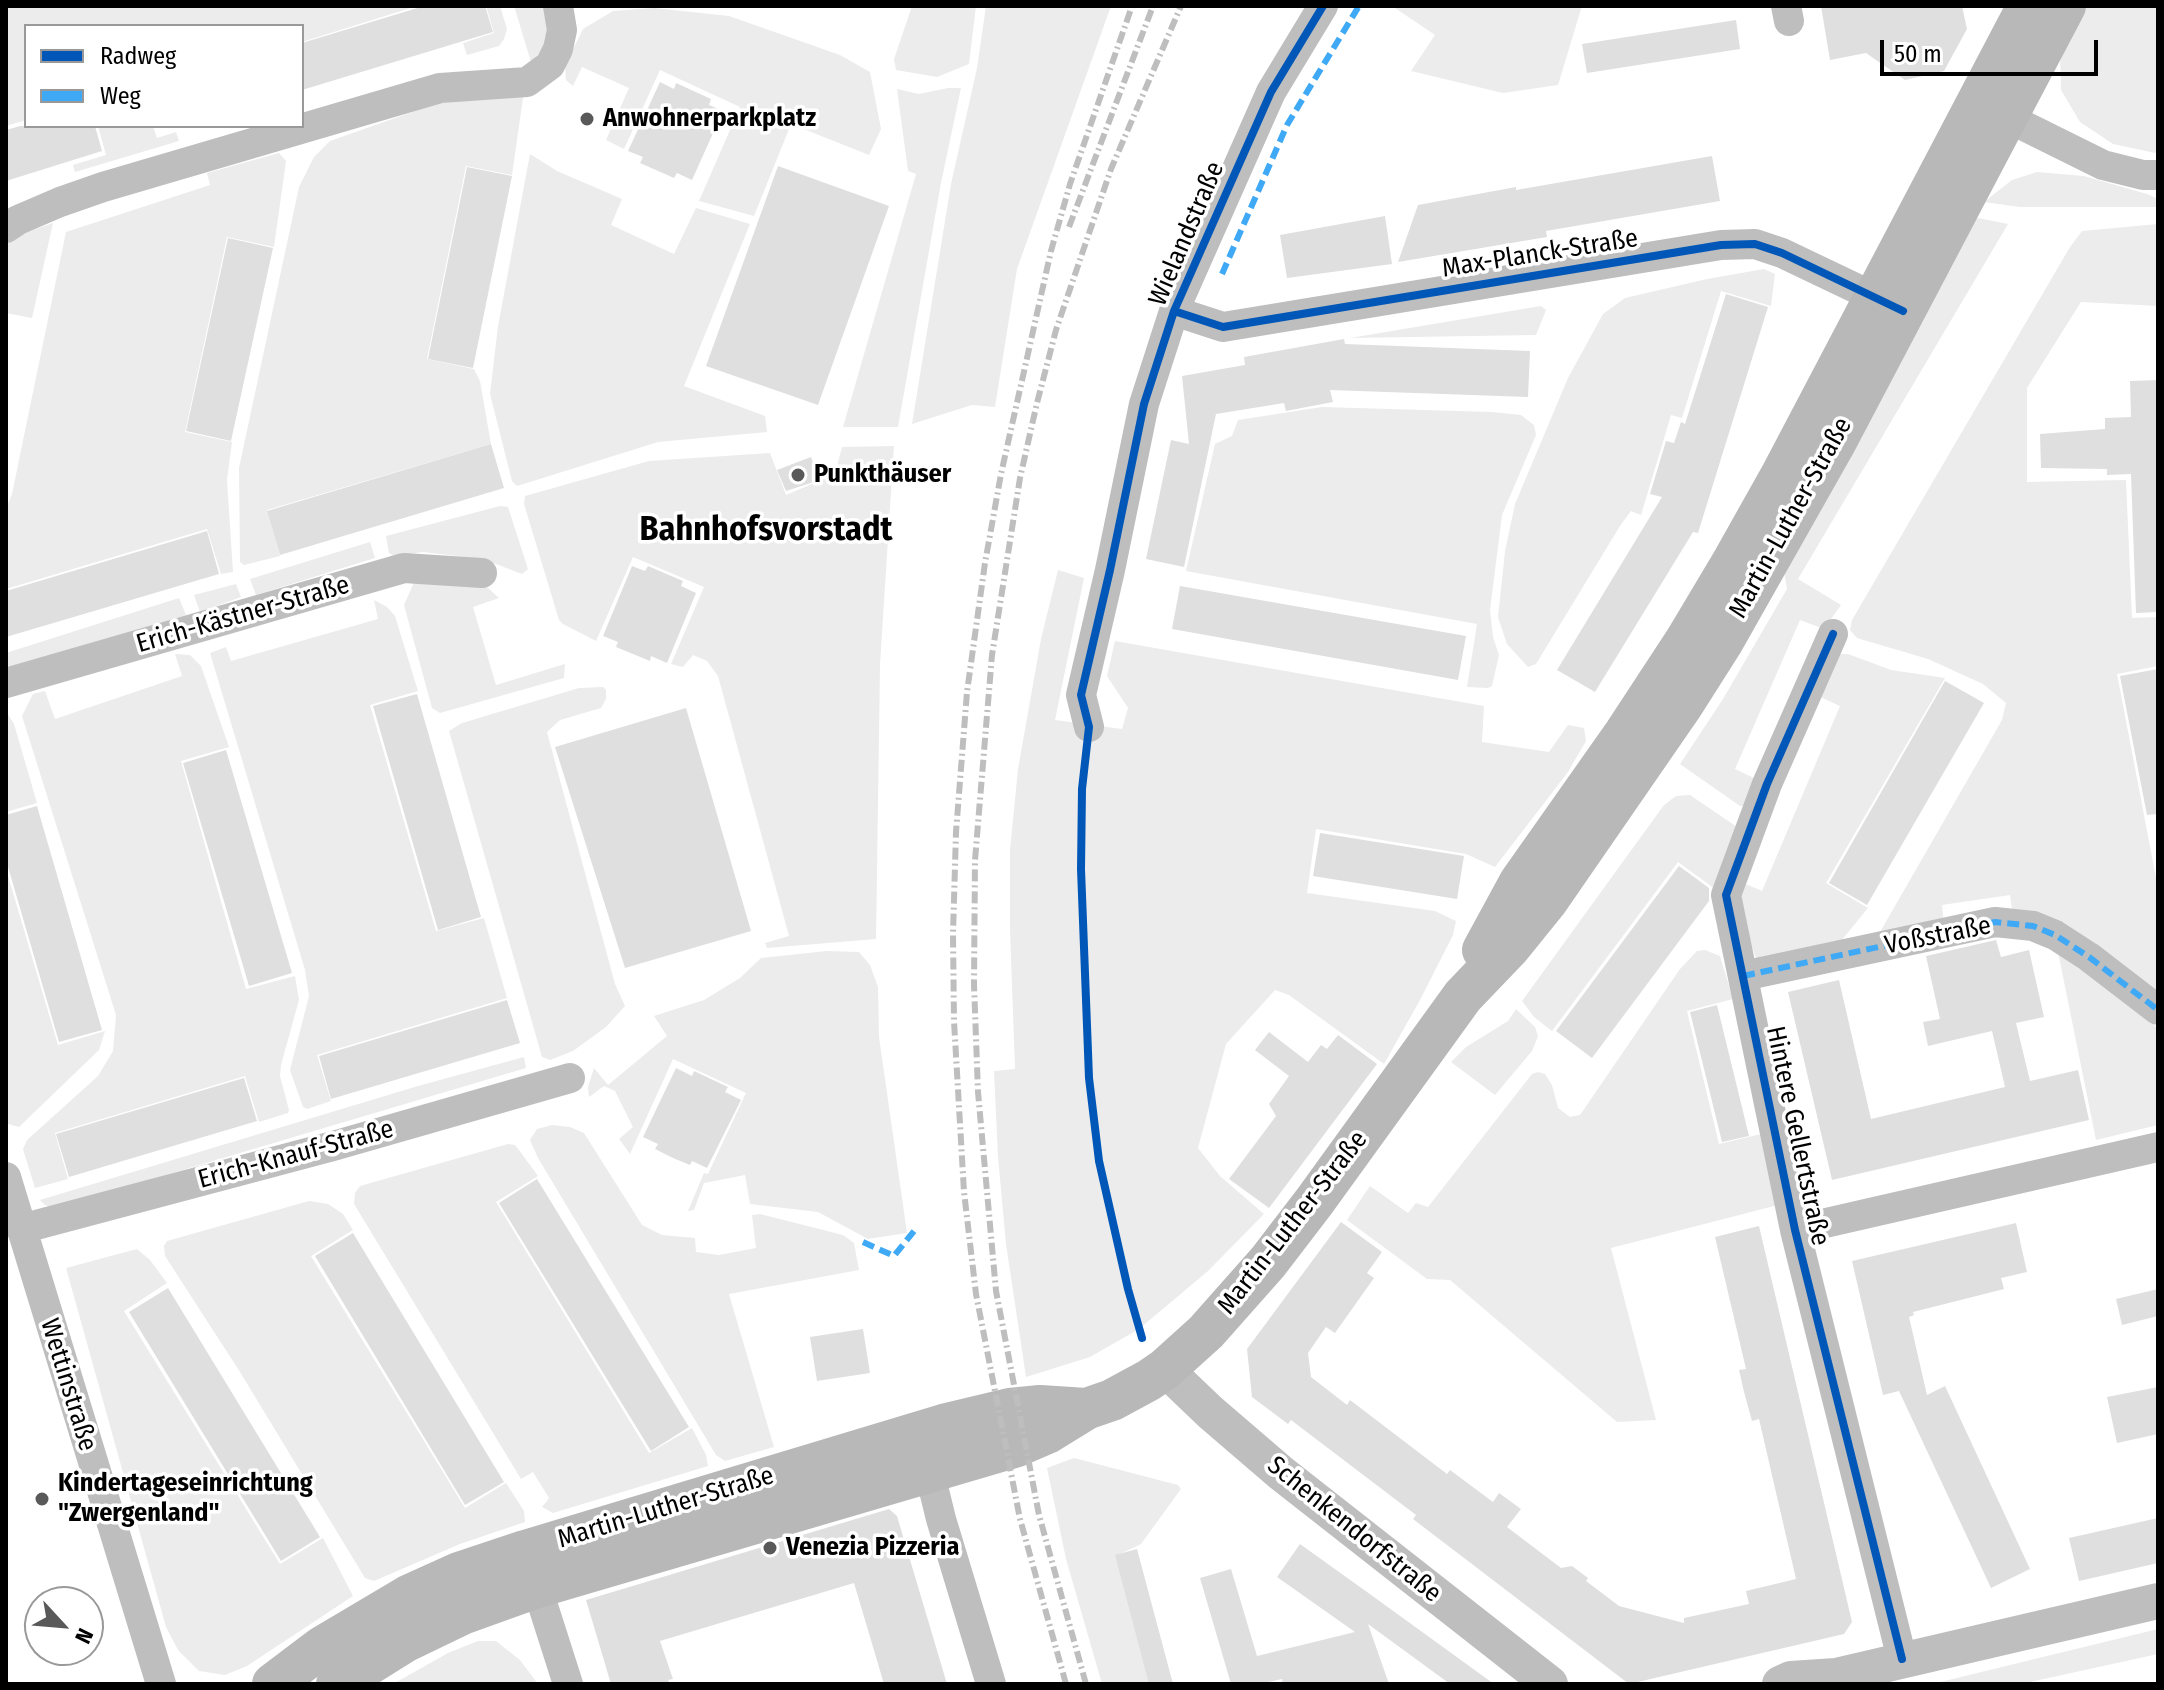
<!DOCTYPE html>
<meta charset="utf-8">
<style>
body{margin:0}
#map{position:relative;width:2164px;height:1690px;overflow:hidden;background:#fff;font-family:"Fira Sans Condensed",sans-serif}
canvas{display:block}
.frame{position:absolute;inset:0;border:8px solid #000;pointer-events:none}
.legend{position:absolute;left:24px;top:24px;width:280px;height:104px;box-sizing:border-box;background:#fff;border:2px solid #999;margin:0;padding:10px 14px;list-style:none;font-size:24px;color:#000}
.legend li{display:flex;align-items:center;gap:16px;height:40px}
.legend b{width:40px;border:2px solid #999}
.north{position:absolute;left:24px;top:1586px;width:80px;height:80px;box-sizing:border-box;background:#fff;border:2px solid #999;border-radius:50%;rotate:116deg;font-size:22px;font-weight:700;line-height:32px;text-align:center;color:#000}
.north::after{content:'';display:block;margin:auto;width:28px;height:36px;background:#595959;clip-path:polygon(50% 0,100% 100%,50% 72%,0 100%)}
.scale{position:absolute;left:1880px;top:40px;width:218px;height:36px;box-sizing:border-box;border:4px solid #000;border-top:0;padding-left:10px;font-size:24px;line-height:28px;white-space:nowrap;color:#000;-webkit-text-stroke:6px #fff;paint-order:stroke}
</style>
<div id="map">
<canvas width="2164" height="1690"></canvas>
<div class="frame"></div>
<ul class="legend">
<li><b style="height:10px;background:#0057b8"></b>Radweg</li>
<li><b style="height:10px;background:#3fa9f5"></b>Weg</li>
</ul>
<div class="north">N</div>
<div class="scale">50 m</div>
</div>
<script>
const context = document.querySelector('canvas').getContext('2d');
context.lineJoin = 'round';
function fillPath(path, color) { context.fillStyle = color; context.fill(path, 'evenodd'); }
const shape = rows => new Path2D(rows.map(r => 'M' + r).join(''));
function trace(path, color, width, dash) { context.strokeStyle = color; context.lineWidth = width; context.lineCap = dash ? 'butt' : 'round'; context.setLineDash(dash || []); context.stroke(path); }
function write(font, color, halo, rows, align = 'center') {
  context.font = font + ' "Fira Sans Condensed",sans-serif'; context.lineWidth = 7; context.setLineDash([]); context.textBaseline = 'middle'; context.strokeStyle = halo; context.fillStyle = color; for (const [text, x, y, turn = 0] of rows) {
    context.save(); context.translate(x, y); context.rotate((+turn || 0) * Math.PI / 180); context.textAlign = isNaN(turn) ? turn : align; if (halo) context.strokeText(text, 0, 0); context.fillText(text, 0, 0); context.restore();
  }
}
fillPath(shape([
 [6,6,417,6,302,42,302,26,26,26,26,120,6,126],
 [486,6,500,6,507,29,504,39,499,46,467,55,463,43,494,33],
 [514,6,548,6,553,21,545,47,531,62],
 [912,6,976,6,969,64,937,77,896,70,894,59],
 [986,6,1111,6,1017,269,995,407,972,405,912,424,951,184,977,68],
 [1392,6,1582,6,1558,85,1503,93,1411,71,1435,35],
 [2085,6,2158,6,2158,151,2155,153,2113,144,2080,122,2061,90,2060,52],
 [654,8,729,16,840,55,870,72,881,129,869,155,791,124,754,216,699,201,740,107,660,70,624,149,606,140,629,88,582,67,573,86,566,80,565,66,583,29,613,11],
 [948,88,961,88,941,183,898,427,843,427,916,174,908,171,897,89,919,94],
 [524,91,512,175,466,166,427,359,474,369,480,381,491,444,267,510,280,556,244,565,240,562,239,468,299,187,314,157,330,141,469,92],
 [98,126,153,126,157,138,176,132,179,141,75,172,73,165,106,155],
 [279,153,286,161,274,247,227,237,185,432,232,442,227,480,233,572,221,574,207,529,6,589,6,509,12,494,66,232,210,185,207,173],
 [530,154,557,171,622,199,611,225,674,254,696,208,750,224,684,386,765,416,767,432,658,442,517,486,512,481,490,394,498,326],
 [2037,172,2084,176,2147,194,2158,199,2158,207,2020,207,1984,202,2012,180],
 [1978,218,2008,224,1798,579,1841,605,1824,629,1800,620,1735,769,1756,779,1747,806,1740,806,1680,764,1723,699,1787,589,1784,571,1972,221],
 [53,223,32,318,6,313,6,245,18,235],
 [2158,224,2158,306,2081,302,2027,388,2027,482,2126,480,2132,618,2158,617,2158,666,2117,674,2158,888,2158,1002,2013,916,2010,895,1942,905,1944,925,1880,932,2002,720,2006,703,1983,684,1928,659,1857,638,1850,630,1852,620,2070,247,2082,231],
 [1764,269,1775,274,1771,306,1721,291,1682,418,1671,415,1641,515,1631,511,1620,526,1536,664,1528,667,1507,644,1498,617,1505,551,1515,504,1568,378,1603,314,1625,298,1707,279],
 [1541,306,1546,310,1536,335,1350,338],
 [1322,407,1491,412,1521,415,1534,425,1536,435,1502,515,1490,610,1493,637,1499,655,1492,686,1488,688,1467,687,1477,624,1186,571,1215,444,1232,436,1238,420],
 [894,446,880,664,876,939,767,948,765,943,789,936,718,676,707,661,693,655,683,667,671,664,704,587,633,557,596,641,563,624,559,620,524,504,525,496,649,461,770,453,786,495,835,474,842,447],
 [500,506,508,507,528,569,522,574,483,559,423,552,394,556,389,553,386,536],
 [370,542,375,558,256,595,250,579],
 [1058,570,1084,578,1055,720,1122,729,1128,708,1107,676,1115,641,1484,706,1482,742,1549,752,1568,725,1584,728,1586,741,1568,772,1495,867,1466,854,1316,829,1307,893,1435,911,1456,921,1453,935,1420,1000,1384,1064,1289,995,1275,990,1226,1044,1198,1148,1220,1176,1264,1214,1208,1271,1139,1329,1090,1357,1026,1377,1006,1244,998,1157,994,1071,1015,1069,1010,930,1010,850,1018,769,1041,639],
 [465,577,487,587,499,598,473,607,496,685,565,664,564,678,440,713,432,708,404,605,416,578],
 [236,584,241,597,200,612,194,595],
 [179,598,186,615,6,671,6,653],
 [374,600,387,607,395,616,418,691,370,705,436,931,484,918,507,998,317,1055,331,1101,307,1109,303,1107,290,1070,309,996,305,970,210,653,226,647,231,661,378,619],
 [175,654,190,655,201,666,229,747,181,761,246,989,295,976,299,1000,281,1065,280,1076,289,1110,288,1113,259,1122,245,1076,55,1133,68,1179,35,1188,23,1149,27,1140,98,1076,113,1051,116,1015,22,716,33,694,45,691,55,719,182,676],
 [1838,654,1848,654,1891,670,1945,678,1826,883,1868,908,1841,941,1766,961,1756,958,1750,942,1740,897,1741,882,1762,891,1840,706,1818,696],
 [603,687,606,690,606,699,601,708,560,720,547,732,615,984,625,1006,606,1027,573,1051,550,1060,542,1057,449,731,462,723,579,688],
 [6,711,14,724,37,803,6,812],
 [1690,795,1740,829,1719,892,1678,862,1552,1031,1534,1017,1522,1001,1664,805,1676,796],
 [6,869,58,1045,105,1031,99,1050,19,1127,8,1124,6,1117],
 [2057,947,2150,1020,2158,1030,2158,1125,2096,1140],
 [1705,950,1720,956,1733,999,1687,1011,1719,1144,1765,1133,1782,1204,1611,1248,1656,1420,1617,1422,1450,1280,1427,1279,1347,1220,1370,1186,1408,1213,1416,1203,1428,1207,1532,1074,1538,1072,1545,1074,1552,1085,1558,1108,1570,1117,1580,1115,1680,969,1697,951],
 [827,951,859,952,870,965,878,987,879,1037,907,1233,868,1239,818,1212,750,1204,745,1175,704,1183,694,1210,688,1211,704,1173,708,1174,746,1093,673,1059,630,1154,619,1139,633,1127,615,1091,604,1086,589,1097,588,1087,594,1068,608,1085,667,1036,654,1016,704,1000,740,978,761,958],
 [1516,1009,1535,1027,1538,1036,1532,1051,1495,1095,1451,1062,1466,1047,1508,1021],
 [524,1057,526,1068,55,1208,45,1205,40,1200,418,1086],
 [552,1125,570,1127,584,1133,642,1225,662,1235,695,1238,696,1252,719,1255,756,1248,752,1215,760,1214,843,1235,854,1243,859,1270,729,1294,774,1447,725,1461,716,1455,538,1158,530,1140,537,1129],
 [508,1144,515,1145,519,1150,538,1176,496,1202,649,1453,692,1428,706,1455,708,1466,553,1513,542,1507,549,1498,533,1472,521,1479,354,1204,355,1193,360,1186],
 [309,1201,328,1204,343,1214,353,1230,311,1256,465,1508,506,1483,524,1511,525,1522,460,1544,374,1581,365,1578,240,1372,165,1256,164,1246,167,1241],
 [137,1249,150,1260,167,1283,124,1311,280,1564,323,1538,353,1596,247,1666,225,1675,199,1671,178,1650,166,1627,66,1268],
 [1074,1458,1178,1485,1181,1489,1141,1544,1116,1556,1155,1684,1102,1684,1066,1559,1047,1468],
 [2158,1629,2158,1654,2021,1684,1932,1684],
 [478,1641,496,1641,520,1660,538,1684,393,1684,448,1653]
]), '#ececec');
fillPath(shape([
 [424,6,485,6,493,32,302,90,302,43],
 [1821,6,1962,6,1967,29,1944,71,1905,80,1866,53,1830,60],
 [1736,20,1740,49,1587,73,1582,44],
 [660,82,674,89,676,83,711,99,709,105,723,111,692,180,677,173,674,178,640,163,643,157,628,151],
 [20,126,95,126,102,151,6,181,6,130],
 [1712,156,1720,201,1546,231,1547,237,1398,262,1418,205,1516,187,1516,190],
 [778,166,889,206,818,405,706,366],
 [467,167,512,176,473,368,428,359],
 [1385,216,1392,264,1287,278,1280,235],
 [228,238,273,248,231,441,186,431],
 [1726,294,1768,307,1698,533,1693,532,1595,692,1557,670,1662,497,1650,494,1666,441,1674,443,1681,422,1685,424],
 [1344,339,1345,344,1530,351,1528,397,1330,390,1333,402,1286,411,1284,403,1216,414,1184,567,1146,559,1171,440,1189,444,1182,376,1245,365,1244,357],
 [2158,380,2158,612,2136,613,2131,474,2107,475,2107,469,2041,468,2040,434,2105,429,2105,418,2131,417,2130,381],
 [491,444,504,488,280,555,267,511],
 [811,457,820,480,786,491,777,470],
 [207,531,219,574,6,637,6,591],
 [632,566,645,571,648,566,683,581,681,586,696,593,667,663,651,656,650,661,616,647,618,642,603,636],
 [1180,586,1466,636,1458,680,1172,629],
 [2158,669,2158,814,2147,815,2120,676],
 [1945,681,1984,703,1867,905,1829,883],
 [417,694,481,917,438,930,373,706],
 [686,708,751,931,625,968,555,747],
 [226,750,292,973,249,986,183,763],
 [37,806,102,1030,59,1042,6,860,6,815],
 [1320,833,1464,856,1457,899,1313,876],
 [1679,866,1709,888,1709,901,1592,1058,1556,1031],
 [1996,940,2001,957,2029,950,2044,1017,2016,1023,2030,1081,2078,1070,2089,1120,1832,1180,1788,992,1839,980,1871,1119,2005,1087,1992,1031,1928,1046,1923,1022,1940,1019,1926,956],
 [507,1000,520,1043,331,1099,319,1056],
 [1717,1005,1749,1136,1722,1142,1690,1012],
 [1269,1032,1308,1062,1321,1045,1327,1049,1338,1035,1377,1064,1269,1208,1229,1179,1276,1116,1269,1104,1289,1076,1255,1050],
 [676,1068,692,1076,694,1071,728,1087,725,1092,741,1100,707,1168,692,1161,690,1165,673,1158,655,1149,658,1144,643,1137],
 [244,1078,257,1121,69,1177,56,1134],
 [537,1179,689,1427,651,1451,499,1203],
 [1341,1222,1382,1252,1367,1273,1374,1278,1335,1333,1326,1327,1308,1353,1311,1377,1347,1405,1350,1400,1447,1474,1450,1470,1493,1502,1499,1493,1521,1509,1507,1527,1561,1568,1572,1566,1588,1578,1586,1581,1619,1606,1684,1623,1684,1618,1749,1604,1746,1591,1796,1579,1759,1419,1752,1421,1744,1392,1739,1370,1746,1369,1715,1237,1759,1226,1852,1622,1844,1634,1629,1684,1413,1519,1416,1515,1291,1420,1288,1424,1252,1397,1247,1349],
 [2016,1223,2027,1272,2001,1278,2004,1289,1913,1312,1914,1315,1909,1317,1927,1395,1945,1386,2030,1569,1991,1588,1899,1391,1883,1395,1852,1261],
 [353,1233,504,1482,465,1505,315,1256],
 [168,1288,320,1537,281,1561,129,1312],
 [2158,1289,2158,1316,2122,1325,2116,1299],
 [863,1329,870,1373,817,1381,810,1337],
 [2158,1387,2158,1434,2117,1443,2107,1397],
 [889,1509,897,1516,947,1684,884,1684,854,1583,660,1641,673,1679,668,1680,670,1684,611,1684,586,1600],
 [2158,1518,2158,1563,2079,1581,2069,1538],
 [1300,1544,1367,1592,1494,1684,1450,1684,1368,1624,1389,1684,1283,1684,1282,1679,1259,1684,1231,1684,1200,1578,1231,1569,1257,1656,1355,1632,1277,1577],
 [1137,1549,1173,1684,1149,1684,1115,1555]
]), '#dfdfdf');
trace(shape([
 [1786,6,1789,21],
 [1988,108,2103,165,2143,175,2158,175],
 [6,228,18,220,60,202,103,187,440,88,527,82,550,65,558,49,562,30,558,6],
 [1174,311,1223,327,1721,245,1755,244,1782,253,1893,306],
 [1833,634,1767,784,1726,895,1795,1230,1902,1659],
 [6,683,404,568,482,573],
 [1089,727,1081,695,1110,570,1144,404,1174,311,1271,92,1323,6],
 [1743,976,1995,922,2033,926,2055,935,2089,957,2158,1010],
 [6,1177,161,1684],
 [21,1229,333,1146,570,1078],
 [1795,1230,2158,1147],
 [929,1470,941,1519,991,1684],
 [537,1587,568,1684]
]), '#bebebe', 30);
trace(shape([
 [1165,1369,1210,1412,1281,1473,1550,1684],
 [1780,1684,1791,1679,1836,1676,2158,1601]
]), '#bebebe', 36);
trace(shape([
 [1483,950,1520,882,1625,733,1686,640,1732,563,1782,474,2028,6],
 [273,1684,322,1647,408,1596,459,1573,525,1551,943,1425,1010,1409,1040,1406,1086,1409],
 [337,1684,406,1641,462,1614,537,1587,1017,1446,1047,1433,1086,1409,1112,1400,1149,1380,1165,1369,1206,1332,1268,1262,1314,1202,1463,996,1509,948,1547,901,1683,704,1723,641,1835,443,2065,6]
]), '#b8b8b8', 42);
trace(shape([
 [1069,227,1153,6],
 [1066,1684,1020,1519,976,1294,964,1192,954,1021,953,934,956,832,967,692,985,563,1001,474,1051,251,1070,184,1132,6],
 [1086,1684,1039,1515,996,1291,978,1092,974,984,975,860,992,655,1020,478,1037,403,1056,330,1111,169,1181,6]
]), '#bebebe', 6, [12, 4, 2, 4]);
trace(shape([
 [1222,274,1287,125,1359,6],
 [1743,976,1995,922,2033,926,2055,935,2089,957,2158,1010],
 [863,1242,894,1256,914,1231]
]), '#3fa9f5', 6, [12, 6]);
trace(shape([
 [1174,311,1223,327,1721,245,1755,244,1782,253,1903,311],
 [1833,634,1767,784,1726,895,1795,1230,1902,1659],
 [1142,1338,1128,1289,1099,1161,1089,1078,1081,869,1082,789,1089,727,1081,695,1110,570,1144,404,1174,311,1271,92,1323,6]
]), '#0057b8', 8);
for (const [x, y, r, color] of [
 [587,119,8,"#595959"],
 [798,475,8,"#595959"],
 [42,1499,8,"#595959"],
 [770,1548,8,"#595959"]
]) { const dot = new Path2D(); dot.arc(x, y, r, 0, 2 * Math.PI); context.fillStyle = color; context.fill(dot); trace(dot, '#fff', 3); }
write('bold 26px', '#000', '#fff', [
 ["Anwohnerparkplatz",603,119],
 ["Punkthäuser",814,475],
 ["Kindertageseinrichtung",58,1484],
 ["\"Zwergenland\"",58,1514],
 ["Venezia Pizzeria",786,1548]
], 'left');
write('26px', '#000', '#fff', [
 ["Wielandstraße",1187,234,-67],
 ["Max-Planck-Straße",1540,254,-9],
 ["Martin-Luther-Straße",1791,518,-61],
 ["Erich-Kästner-Straße",243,615,-16],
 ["Voßstraße",1938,936,-11],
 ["Hintere Gellertstraße",1797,1136,78],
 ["Erich-Knauf-Straße",296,1155,-15],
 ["Martin-Luther-Straße",1293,1223,-52],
 ["Wettinstraße",68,1385,73],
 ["Martin-Luther-Straße",666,1508,-17],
 ["Schenkendorfstraße",1354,1530,39]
]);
write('bold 34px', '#000', '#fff', [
 ["Bahnhofsvorstadt",766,531]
]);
</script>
